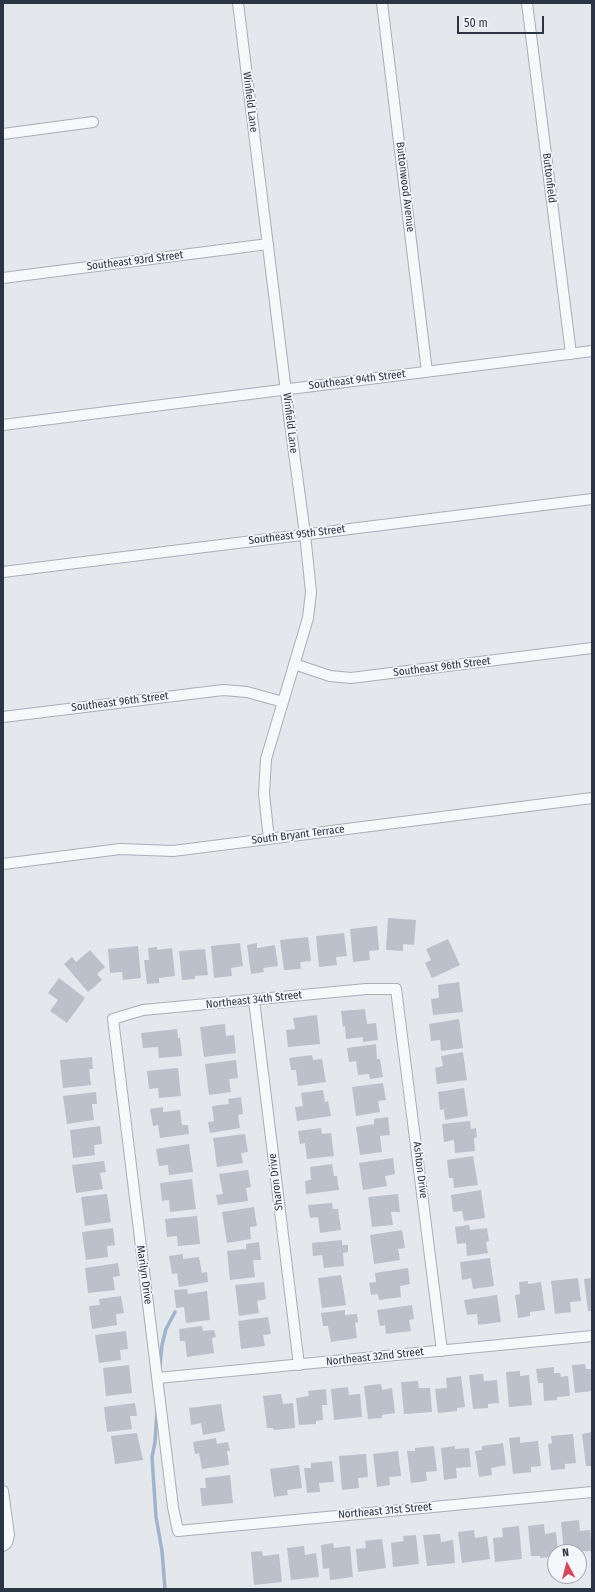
<!DOCTYPE html>
<style>
body{margin:0}
#map{position:relative;width:595px;height:1592px;overflow:hidden;background:#e4e7ec;font-family:"Fira Sans Condensed",sans-serif}
canvas{display:block}
.frame{position:absolute;inset:0;border:4px solid #2b3445;pointer-events:none}
.north{position:absolute;left:547px;top:1544px;width:40px;height:40px;box-sizing:border-box;background:#f4f6f9;border:1px solid #a4a8b1;border-radius:50%;rotate:353deg;font-size:11px;font-weight:700;line-height:16px;text-align:center;color:#2b3445}
.north::after{content:'';display:block;margin:auto;width:14px;height:18px;background:#d1495b;clip-path:polygon(50% 0,100% 100%,50% 72%,0 100%)}
.scale{position:absolute;left:457px;top:16px;width:87px;height:18px;box-sizing:border-box;border:2px solid #2b3445;border-top:0;padding-left:5px;font-size:12px;line-height:14px;white-space:nowrap;color:#2b3445;-webkit-text-stroke:3px #f4f6f9;paint-order:stroke}
</style>
<div id="map">
<canvas width="595" height="1592"></canvas>
<div class="frame"></div>
<div class="north">N</div>
<div class="scale">50 m</div>
</div>
<script>
const context = document.querySelector('canvas').getContext('2d');
context.lineJoin = 'round';
const shape = rows => new Path2D(rows.map(r => 'M' + r).join(''));
function trace(path, color, width, dash) { context.strokeStyle = color; context.lineWidth = width; context.lineCap = dash ? 'butt' : 'round'; context.setLineDash(dash || []); context.stroke(path); }
function fillPath(path, color) { context.fillStyle = color; context.fill(path, 'evenodd'); }
function write(font, color, halo, rows, align = 'center') {
  context.font = font + ' "Fira Sans Condensed",sans-serif'; context.lineWidth = 3.5; context.setLineDash([]); context.textBaseline = 'middle'; context.strokeStyle = halo; context.fillStyle = color; for (const [text, x, y, turn = 0] of rows) {
    context.save(); context.translate(x, y); context.rotate((+turn || 0) * Math.PI / 180); context.textAlign = isNaN(turn) ? turn : align; if (halo) context.strokeText(text, 0, 0); context.fillText(text, 0, 0); context.restore();
  }
}
trace(shape([
 [160,1366,162,1345,166,1329,175,1312],
 [157,1410,155,1442,152,1457,156,1517,162,1551,165,1589]
]), '#9fb4cc', 3.5);
fillPath(shape([
 [388,918,416,920,414,945,403,944,403,951,386,950],
 [377,926,379,950,369,951,370,960,353,962,350,929],
 [344,933,347,956,336,957,337,965,319,967,316,936],
 [308,937,311,961,300,962,301,969,284,970,280,940],
 [448,939,460,965,432,978,425,963,431,960,426,949],
 [240,943,243,966,231,968,232,976,214,978,211,946],
 [257,943,257,948,275,945,278,966,263,968,264,972,251,974,247,945],
 [138,946,141,978,123,980,122,972,110,973,108,949],
 [157,947,157,950,172,948,175,976,159,978,159,983,147,984,144,960,149,960,148,948],
 [205,949,208,975,195,976,195,979,182,980,179,951],
 [90,950,105,967,97,974,102,980,88,992,64,964,72,957,76,962],
 [59,978,85,998,67,1023,50,1011,58,1000,48,993],
 [459,982,463,1012,433,1015,431,999,439,998,438,985],
 [365,1009,367,1024,376,1023,378,1040,363,1042,363,1037,346,1039,345,1026,343,1027,341,1011],
 [317,1015,320,1044,288,1047,286,1030,295,1029,293,1018],
 [459,1019,463,1048,441,1051,440,1040,431,1041,429,1024],
 [225,1024,226,1036,234,1035,236,1053,204,1057,200,1027],
 [177,1029,178,1038,180,1038,182,1056,159,1058,158,1047,143,1048,141,1033],
 [376,1044,377,1059,380,1059,383,1077,370,1079,369,1074,358,1075,356,1061,349,1062,347,1048],
 [463,1052,467,1080,437,1084,435,1068,443,1066,441,1056],
 [312,1055,313,1060,322,1059,326,1082,298,1086,296,1070,291,1070,289,1058],
 [92,1057,93,1069,89,1069,91,1085,63,1088,60,1060],
 [236,1060,238,1078,229,1079,231,1092,209,1095,205,1064],
 [178,1068,181,1096,159,1098,158,1088,149,1089,147,1071],
 [383,1083,386,1100,378,1101,380,1112,356,1116,352,1087],
 [464,1088,468,1116,445,1120,444,1109,440,1110,438,1092],
 [323,1090,325,1102,328,1101,331,1116,297,1121,295,1107,303,1106,301,1093],
 [96,1092,97,1104,92,1104,94,1120,67,1124,63,1096],
 [241,1097,243,1114,238,1115,240,1128,210,1133,208,1122,214,1121,212,1106,229,1104,228,1099],
 [163,1107,163,1112,180,1110,182,1125,188,1125,189,1134,160,1138,158,1125,153,1126,150,1109],
 [388,1117,390,1135,380,1136,382,1152,360,1155,356,1127,374,1124,374,1119],
 [470,1121,471,1129,476,1128,477,1137,474,1138,475,1151,455,1153,454,1140,444,1142,442,1124],
 [100,1126,102,1144,94,1145,95,1155,73,1158,70,1130],
 [321,1128,322,1134,331,1133,334,1156,307,1159,305,1143,300,1144,298,1131],
 [245,1134,248,1152,241,1153,243,1163,217,1167,213,1138],
 [189,1144,193,1172,169,1175,168,1165,159,1166,156,1149],
 [473,1156,478,1185,454,1188,453,1178,449,1178,447,1160],
 [393,1158,395,1174,385,1176,387,1186,363,1190,359,1163],
 [104,1161,106,1172,100,1173,103,1189,76,1193,72,1165],
 [332,1164,334,1176,337,1176,339,1190,306,1194,305,1181,311,1180,310,1167],
 [248,1170,251,1187,246,1188,248,1201,218,1205,216,1195,223,1194,219,1174],
 [192,1179,196,1209,170,1212,169,1200,162,1201,160,1183],
 [481,1190,485,1218,464,1221,462,1211,453,1212,451,1195],
 [107,1194,111,1222,85,1226,81,1197],
 [398,1194,400,1212,391,1212,393,1225,372,1227,368,1197],
 [332,1203,333,1209,338,1209,341,1230,320,1233,318,1217,310,1218,308,1205],
 [254,1207,257,1226,250,1227,251,1239,227,1243,222,1212],
 [197,1216,200,1244,178,1246,177,1236,167,1237,165,1219],
 [469,1225,470,1230,487,1228,489,1241,486,1242,488,1253,467,1256,466,1243,457,1244,455,1227],
 [113,1228,115,1245,107,1246,108,1257,86,1260,82,1232],
 [402,1230,405,1248,398,1249,400,1260,374,1264,370,1235],
 [342,1240,342,1245,348,1245,348,1252,343,1253,344,1266,324,1268,322,1255,313,1256,312,1243],
 [259,1242,261,1260,253,1260,255,1277,230,1280,227,1251,246,1249,246,1244],
 [183,1254,183,1259,199,1257,202,1273,207,1272,208,1282,179,1287,177,1273,172,1274,169,1256],
 [490,1258,494,1286,473,1289,471,1278,462,1280,460,1262],
 [118,1263,120,1276,113,1277,115,1290,88,1293,85,1268],
 [408,1268,410,1284,400,1286,401,1297,379,1300,378,1294,371,1295,369,1283,376,1282,375,1273],
 [341,1275,346,1305,322,1308,318,1278],
 [578,1278,581,1301,570,1302,571,1312,555,1314,551,1281],
 [592,1278,592,1311,588,1311,584,1279],
 [528,1281,528,1284,541,1282,545,1310,530,1312,530,1316,518,1318,515,1295,520,1294,519,1282],
 [264,1282,266,1299,257,1301,259,1313,239,1316,235,1285],
 [187,1289,188,1294,207,1291,210,1320,186,1323,184,1307,176,1308,174,1290],
 [497,1295,501,1322,478,1325,477,1314,467,1315,464,1300],
 [121,1296,124,1313,116,1314,117,1325,92,1329,89,1306,100,1305,99,1299],
 [412,1305,414,1319,409,1320,411,1331,386,1334,385,1325,380,1326,377,1310],
 [345,1310,345,1315,357,1314,358,1322,355,1323,357,1338,331,1342,328,1326,323,1326,321,1313],
 [268,1317,271,1334,263,1335,265,1346,241,1349,238,1321],
 [202,1326,203,1331,214,1330,216,1337,212,1338,214,1353,187,1357,185,1341,180,1341,179,1329],
 [126,1331,128,1349,120,1350,121,1360,99,1363,95,1335],
 [585,1364,586,1369,592,1369,592,1391,575,1393,572,1365],
 [129,1365,132,1393,106,1396,103,1368],
 [554,1367,554,1373,560,1373,561,1377,568,1376,570,1396,557,1397,557,1400,544,1401,543,1383,538,1383,536,1369],
 [520,1371,520,1376,529,1375,532,1405,509,1407,506,1372],
 [483,1374,484,1381,497,1380,499,1403,488,1404,488,1408,473,1409,469,1375],
 [461,1376,465,1407,457,1408,457,1411,438,1413,435,1389,447,1388,446,1378],
 [418,1381,419,1388,430,1388,432,1412,404,1414,401,1382],
 [381,1384,382,1390,392,1388,395,1413,382,1415,382,1418,368,1419,364,1386],
 [348,1387,349,1395,360,1394,362,1417,334,1420,331,1389],
 [326,1389,327,1405,322,1405,323,1420,316,1421,316,1424,299,1425,296,1398,309,1396,308,1391],
 [281,1394,283,1404,293,1403,295,1428,274,1430,273,1428,267,1428,263,1396],
 [135,1403,137,1416,130,1416,132,1429,107,1432,104,1407],
 [221,1404,225,1431,203,1435,201,1423,191,1425,189,1408],
 [592,1432,592,1466,586,1466,582,1434],
 [137,1433,143,1460,115,1464,111,1436],
 [573,1434,576,1463,565,1464,565,1469,551,1470,548,1444,552,1443,551,1436],
 [520,1437,520,1443,538,1441,541,1466,531,1467,531,1472,513,1474,509,1438],
 [216,1438,217,1444,228,1442,230,1451,227,1451,229,1465,202,1469,199,1453,195,1454,193,1442],
 [503,1443,506,1465,491,1468,492,1475,479,1477,475,1451,482,1450,482,1446],
 [434,1446,437,1471,426,1472,427,1481,411,1483,407,1451,415,1451,415,1448],
 [455,1446,455,1449,469,1448,471,1467,456,1468,457,1478,444,1480,441,1448],
 [398,1451,401,1476,389,1477,390,1485,377,1487,373,1454],
 [366,1454,368,1477,358,1478,359,1488,342,1490,339,1456],
 [332,1461,334,1482,319,1483,320,1492,307,1493,304,1468,311,1468,311,1463],
 [299,1465,302,1488,287,1490,288,1495,274,1497,270,1469],
 [230,1475,233,1503,202,1506,200,1488,206,1488,205,1478],
 [579,1520,580,1531,590,1530,592,1551,564,1552,561,1522],
 [544,1524,545,1534,556,1532,558,1552,555,1552,555,1556,540,1558,540,1556,531,1556,528,1526],
 [519,1526,522,1559,495,1562,493,1538,503,1537,502,1528],
 [474,1530,475,1538,487,1536,490,1559,462,1563,458,1532],
 [440,1534,441,1542,453,1540,455,1563,427,1566,423,1535],
 [416,1535,419,1564,393,1567,391,1543,404,1541,403,1536],
 [382,1539,386,1568,358,1572,356,1549,366,1548,365,1541],
 [333,1543,334,1548,350,1546,353,1577,330,1580,329,1568,323,1569,321,1545],
 [304,1546,305,1555,316,1553,319,1577,291,1580,287,1548],
 [262,1551,263,1556,279,1554,282,1582,254,1585,251,1552]
]), '#bbc0ca');
const street = shape([
 [238,3,289,416,305,534,311,592,308,618,266,759,264,794,269,839],
 [382,3,427,372],
 [527,3,571,354],
 [3,134,93,122],
 [3,278,268,244],
 [3,425,592,351],
 [3,572,592,499],
 [294,664,330,676,351,678,592,648],
 [3,717,223,690,247,692,283,702],
 [3,864,120,849,173,851,592,798],
 [254,1000,299,1365],
 [442,1351,396,989,366,989,143,1010,113,1019,173,1507,178,1531,592,1492],
 [158,1378,592,1336],
 [3,1491,9,1535,7,1543,3,1546]
]);
trace(street, '#a9aeb7', 12);
trace(street, '#f7f8fa', 10);
write('11px', '#2b3445', '#f4f6f9', [
 ["Winfield Lane",250,102,83],
 ["Buttonfield",549,178,83],
 ["Buttonwood Avenue",405,187,83],
 ["Southeast 93rd Street",135,261,-7],
 ["Southeast 94th Street",357,380,-7],
 ["Winfield Lane",290,423,83],
 ["Southeast 95th Street",297,535,-7],
 ["Southeast 96th Street",442,667,-7],
 ["Southeast 96th Street",120,702,-7],
 ["South Bryant Terrace",298,835,-7],
 ["Northeast 34th Street",254,1000,-6],
 ["Ashton Drive",420,1170,83],
 ["Sharon Drive",276,1182,-97],
 ["Marilyn Drive",144,1275,82],
 ["Northeast 32nd Street",375,1357,-6],
 ["Northeast 31st Street",385,1511,-5]
]);
</script>
